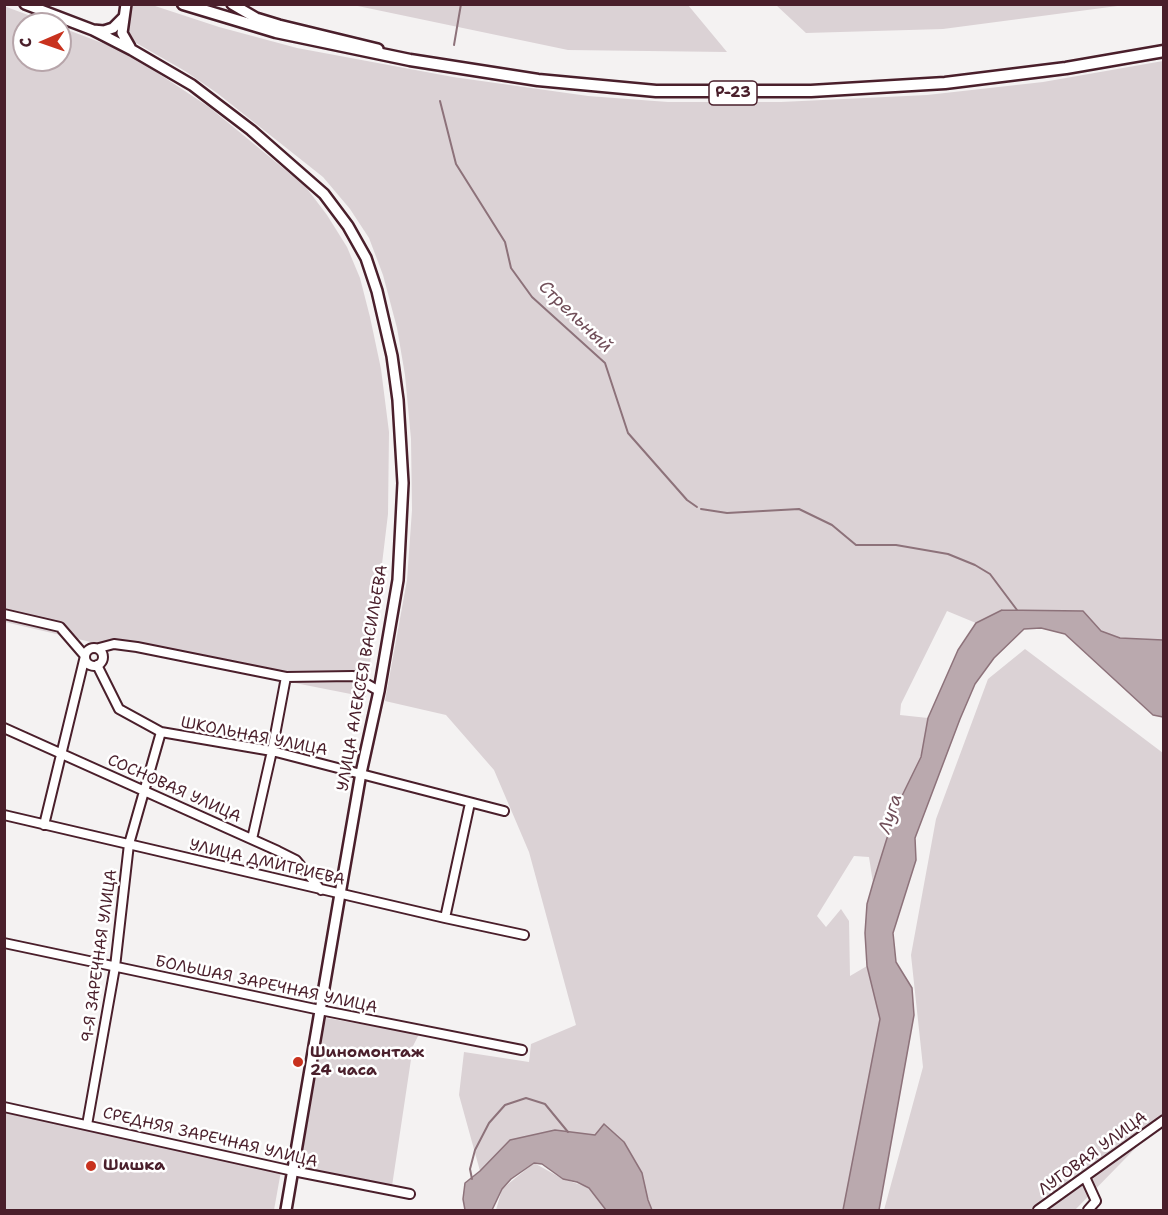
<!DOCTYPE html>
<meta charset="utf-8">
<style>
body{margin:0}
#map{position:relative;width:1168px;height:1215px;overflow:hidden;background:#f4f2f2;font-family:"Shantell Sans",sans-serif}
canvas{display:block}
.frame{position:absolute;inset:0;border:6px solid #4a1f2b;pointer-events:none}
.north{position:absolute;left:12px;top:12px;width:60px;height:60px;box-sizing:border-box;background:#fff;border:2px solid #b7a5aa;border-radius:50%;rotate:268deg;font-size:16px;font-weight:700;line-height:24px;text-align:center;color:#4a1f2b}
.north::after{content:'';display:block;margin:auto;width:21px;height:27px;background:#c8321e;clip-path:polygon(50% 0,100% 100%,50% 72%,0 100%)}
</style>
<div id="map">
<canvas width="1168" height="1215"></canvas>
<div class="frame"></div>
<div class="north">С</div>
</div>
<script>
const context = document.querySelector('canvas').getContext('2d');
context.lineJoin = 'round';
function fillPath(path, color) { context.fillStyle = color; context.fill(path, 'evenodd'); }
const shape = rows => new Path2D(rows.map(r => 'M' + r).join(''));
function trace(path, color, width, dash) { context.strokeStyle = color; context.lineWidth = width; context.lineCap = dash ? 'butt' : 'round'; context.setLineDash(dash || []); context.stroke(path); }
function write(font, color, halo, rows, align = 'center') {
  context.font = font + ' "Shantell Sans",sans-serif'; context.lineWidth = 5; context.setLineDash([]); context.textBaseline = 'middle'; context.strokeStyle = halo; context.fillStyle = color; for (const [text, x, y, turn = 0] of rows) {
    context.save(); context.translate(x, y); context.rotate((+turn || 0) * Math.PI / 180); context.textAlign = isNaN(turn) ? turn : align; if (halo) context.strokeText(text, 0, 0); context.fillText(text, 0, 0); context.restore();
  }
}
fillPath(shape([
 [132,5,152,5,219,27,297,48,453,77,588,96,668,102,781,102,927,95,1043,82,1163,61,1163,640,1120,638,1101,631,1082,611,1002,610,976,623,947,611,901,704,900,715,928,718,921,757,897,806,873,883,869,857,854,856,817,916,826,927,841,909,849,921,850,976,867,966,880,1019,843,1210,652,1210,648,1200,642,1173,624,1142,595,1135,555,1130,510,1140,480,1171,459,1095,464,1052,529,1062,531,1044,576,1025,529,852,494,770,446,715,385,701,407,580,412,510,411,439,405,375,397,328,383,275,369,238,350,209,323,177,217,93,185,71,131,40,127,33],
 [353,5,688,5,727,52,568,50],
 [776,5,1125,5,943,29,806,33],
 [4,6,52,24,24,24,24,60,60,60,60,27,126,52,209,107,305,186,327,215,347,247,360,278,370,317,381,369,389,432,388,514,366,697,112,647,5,622],
 [1025,649,1163,753,1163,1120,1075,1210,884,1210,923,1067,911,955,936,819,988,679],
 [326,1018,419,1034,413,1046,392,1186,300,1167],
 [5,1110,281,1171,274,1210,5,1210],
 [534,1163,563,1179,590,1188,606,1210,496,1210,502,1189]
]), '#dbd2d5');
const water = shape([
 [1002,610,1083,611,1101,631,1120,638,1163,640,1163,717,1153,715,1065,634,1041,628,1024,629,994,658,975,684,960,719,915,838,916,860,893,933,896,962,912,988,914,1015,879,1210,843,1210,880,1019,867,966,865,933,867,904,873,883,897,806,921,757,928,718,958,650,976,623,1002,610],
 [604,1124,624,1142,642,1173,648,1200,652,1210,606,1210,589,1188,577,1182,563,1179,542,1164,534,1163,511,1179,502,1189,492,1210,465,1210,463,1199,465,1183,480,1171,510,1140,555,1130,595,1135,604,1124]
]);
fillPath(water, '#baa9ae');
trace(water, '#8d727a', 1.5);
trace(shape([
 [454,45,461,4],
 [440,101,456,164,505,242,511,268,532,297,605,363,628,433,687,500,697,507],
 [701,509,727,513,799,509,832,525,856,545,896,545,948,554,975,565,990,574,1017,610],
 [472,1179,470,1169,475,1150,489,1123,505,1105,526,1098,545,1104,568,1132]
]), '#8d727a', 2);
const minor = shape([
 [4,614,60,627,85,656,44,825],
 '85 657a9 9 0 1 1 18 0a9 9 0 1 1-18 0Z',
 [99,648,114,644,137,647,286,677,353,676,379,691],
 [97,665,119,709,161,732,272,751,504,811],
 [4,728,278,851,296,860,321,890],
 [4,815,445,918,524,935],
 [252,839,272,751,286,677],
 [445,918,470,803],
 [4,943,320,1010,522,1050],
 [4,1107,293,1171,410,1194],
 [87,1125,115,967,129,844,161,732],
 [1085,1177,1096,1201,1088,1210],
 [1038,1210,1164,1120]
]);
const major = shape([
 [25,4,93,30,104,31,113,28,124,17],
 [126,4,122,33,130,47],
 [232,4,256,18,279,25,378,49],
 [93,30,132,50,192,85,251,130,324,194,348,226,366,258,377,291,392,356,398,400,403,483,398,580,379,691,361,773,340,894,286,1210]
]);
const highway = shape([
 [183,4,276,32,410,60,538,80,656,91,811,91,945,83,1066,68,1164,51]
]);
trace(minor, '#4a1f2b', 12);
trace(major, '#4a1f2b', 14);
trace(highway, '#4a1f2b', 15);
trace(minor, '#fff', 8);
trace(major, '#fff', 9);
trace(highway, '#fff', 10);
for (const [x, y, r, color] of [
 [298,1062,6,"#c8321e"],
 [91,1166,6,"#c8321e"]
]) { const dot = new Path2D(); dot.arc(x, y, r, 0, 2 * Math.PI); context.fillStyle = color; context.fill(dot); trace(dot, '#fff', 2); }
for (const [x, y, w] of [
 [733,93,48]
]) { const box = new Path2D(); box.roundRect(x - w / 2, y - 12, w, 24, 4.5); context.fillStyle = '#fff'; context.fill(box); trace(box, '#4a1f2b', 1.5); }
write('bold 15px', '#4a1f2b', null, [
 ["Р-23",733,93]
]);
write('16px', '#4a1f2b', '#fff', [
 ["УЛИЦА АЛЕКСЕЯ ВАСИЛЬЕВА",363,678,-80],
 ["ШКОЛЬНАЯ УЛИЦА",254,737,11],
 ["СОСНОВАЯ УЛИЦА",174,789,24],
 ["УЛИЦА ДМИТРИЕВА",267,863,13],
 ["9-Я ЗАРЕЧНАЯ УЛИЦА",100,956,-82],
 ["БОЛЬШАЯ ЗАРЕЧНАЯ УЛИЦА",266,985,12],
 ["СРЕДНЯЯ ЗАРЕЧНАЯ УЛИЦА",210,1138,13],
 ["ЛУГОВАЯ УЛИЦА",1093,1154,-36]
]);
write('bold 16px', '#4a1f2b', '#fff', [
 ["Шиномонтаж",310,1053],
 ["24 часа",310,1071],
 ["Шишка",103,1166]
], 'left');
write('italic 18px', '#714f59', '#fff', [
 ["Стрельный",575,317,44],
 ["Луга",891,814,-72]
]);
</script>
